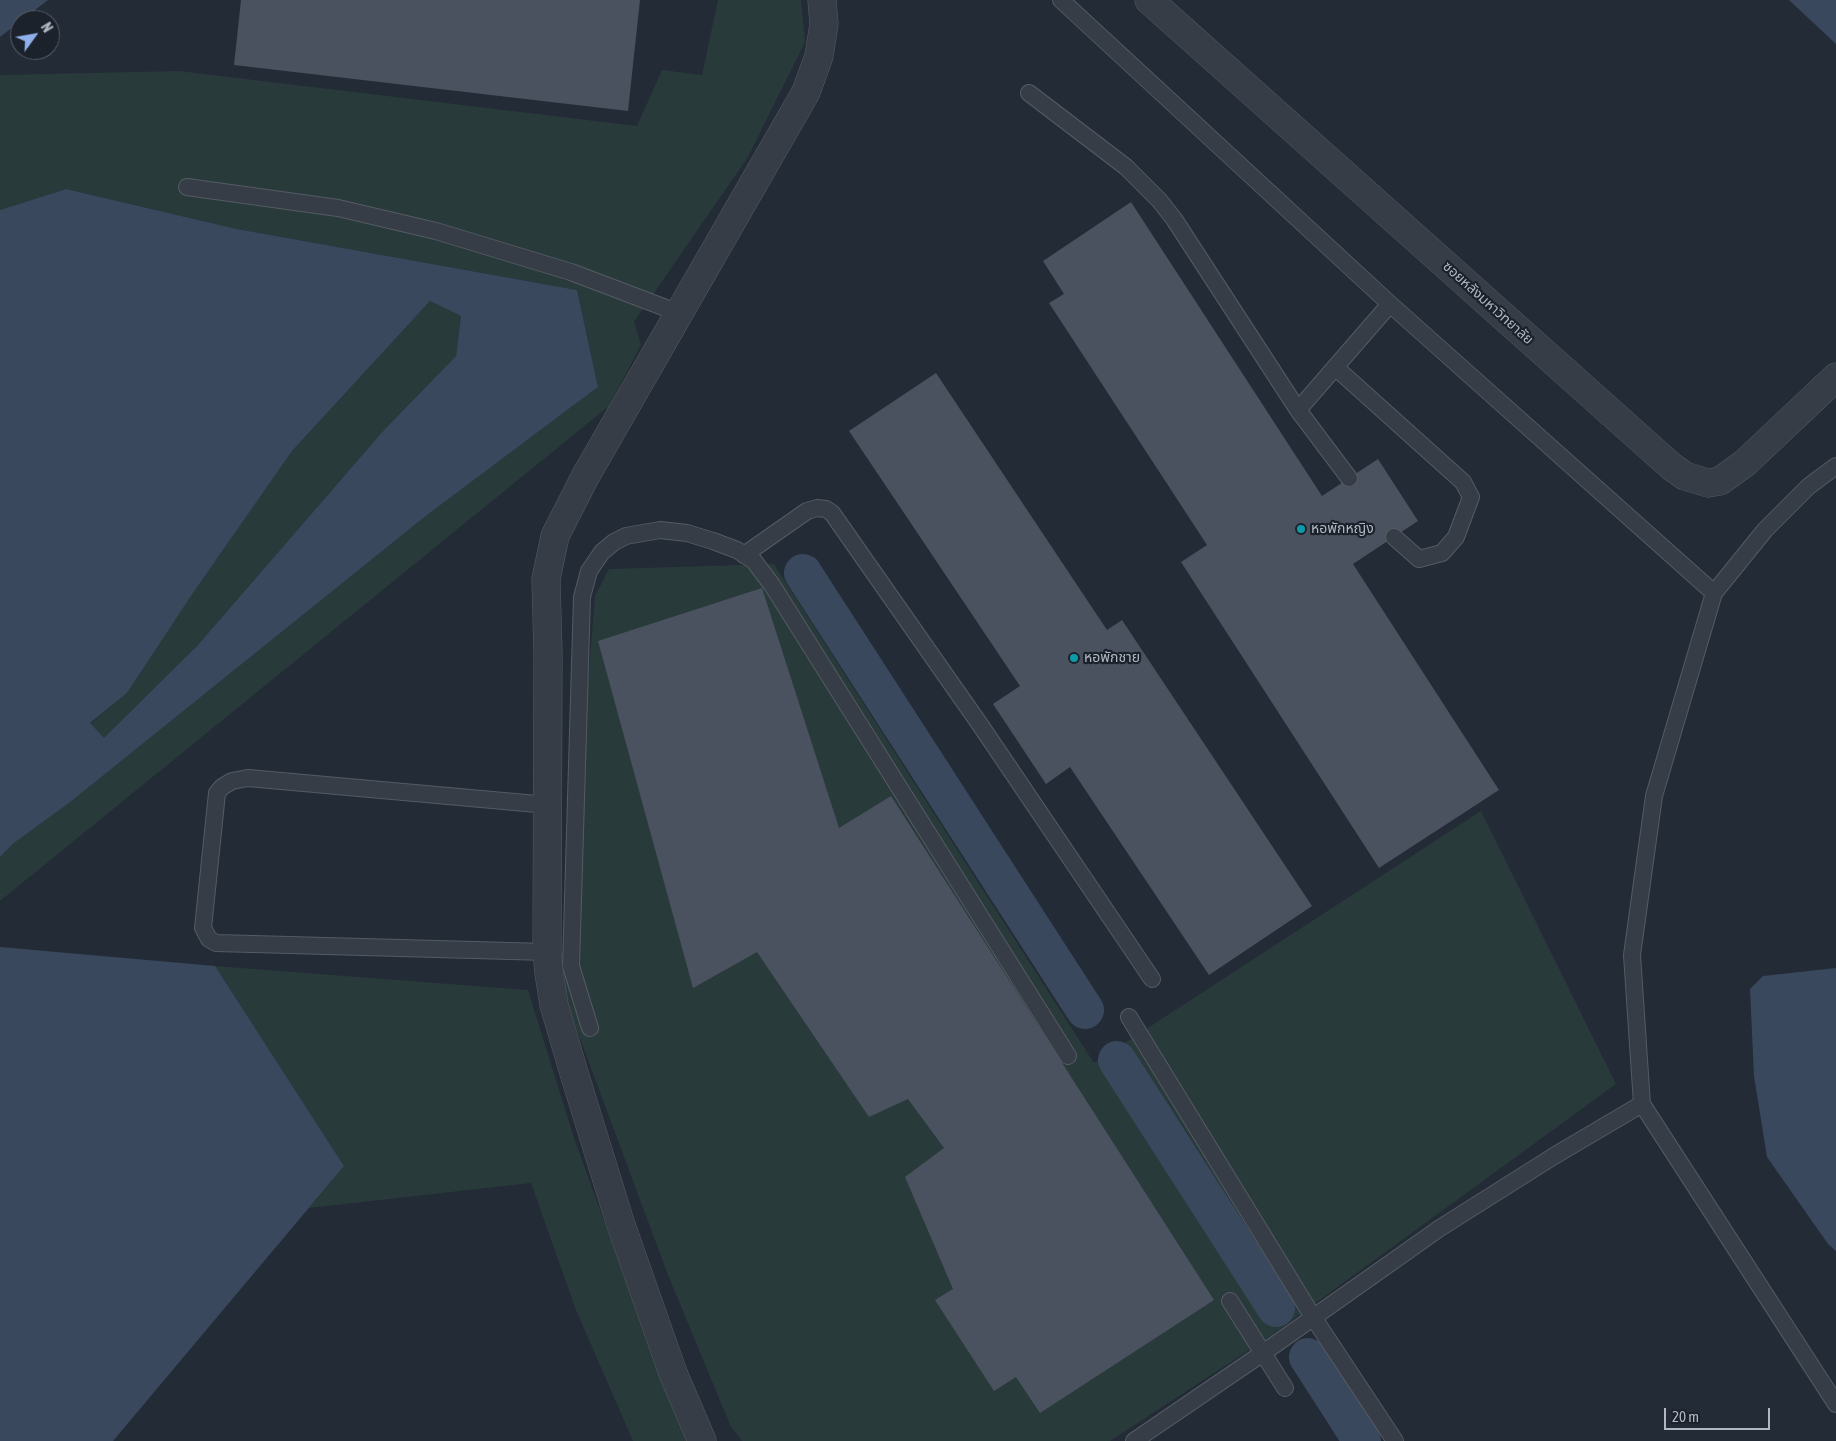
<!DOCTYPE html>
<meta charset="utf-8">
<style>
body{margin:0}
#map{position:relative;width:1836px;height:1441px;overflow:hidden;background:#232b36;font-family:"Asap Condensed",sans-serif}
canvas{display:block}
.north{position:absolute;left:10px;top:10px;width:50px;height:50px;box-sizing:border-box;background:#1c222b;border:1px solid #585e68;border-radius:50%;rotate:58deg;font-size:14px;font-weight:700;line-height:20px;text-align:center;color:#b1b8c3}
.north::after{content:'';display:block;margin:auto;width:18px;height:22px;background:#8fafea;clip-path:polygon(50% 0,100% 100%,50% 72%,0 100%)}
.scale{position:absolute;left:1664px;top:1408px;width:106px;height:22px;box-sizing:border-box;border:2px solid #b1b8c3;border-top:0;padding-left:6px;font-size:15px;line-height:18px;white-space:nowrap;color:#b1b8c3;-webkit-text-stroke:4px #1c222b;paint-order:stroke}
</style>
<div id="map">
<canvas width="1836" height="1441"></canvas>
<div class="north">N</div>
<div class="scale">20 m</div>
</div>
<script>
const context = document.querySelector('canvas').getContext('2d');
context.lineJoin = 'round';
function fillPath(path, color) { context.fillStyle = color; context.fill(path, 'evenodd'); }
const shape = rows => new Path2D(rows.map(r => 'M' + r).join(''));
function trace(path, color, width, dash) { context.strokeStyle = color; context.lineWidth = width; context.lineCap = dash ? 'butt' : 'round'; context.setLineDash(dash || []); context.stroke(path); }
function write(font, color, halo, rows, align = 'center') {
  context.font = font + ' "Asap Condensed","Noto Sans Thai",sans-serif'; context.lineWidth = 4.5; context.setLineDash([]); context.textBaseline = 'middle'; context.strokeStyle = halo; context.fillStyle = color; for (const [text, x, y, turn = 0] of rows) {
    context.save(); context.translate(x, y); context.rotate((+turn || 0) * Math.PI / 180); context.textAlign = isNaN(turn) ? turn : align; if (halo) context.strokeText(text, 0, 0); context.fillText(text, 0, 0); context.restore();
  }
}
fillPath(shape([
 [718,0,801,0,805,42,748,157,634,322,641,345,609,406,0,901,0,857,14,843,69,803,427,515,598,387,577,290,237,229,66,189,0,210,0,75,179,71,637,126,662,70,702,75],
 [430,301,461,316,456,356,384,430,197,646,104,739,90,724,127,693,193,593,292,451],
 [774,564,1094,1063,1481,811,1616,1084,1269,1337,1110,1441,742,1441,731,1427,668,1275,563,993,595,596,609,569],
 [215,966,528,990,574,1138,668,1398,690,1441,633,1441,576,1310,531,1183,309,1208,344,1166]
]), '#293a3b');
fillPath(shape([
 [0,0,48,0,0,37],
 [1789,0,1836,0,1836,44],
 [66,189,237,229,577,290,598,387,427,515,69,803,14,843,0,857,0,210],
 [430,301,461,316,456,356,384,430,197,646,104,738,90,723,127,693,193,593,292,451],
 [0,947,215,966,344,1166,113,1441,0,1441],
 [1836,968,1836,1251,1828,1244,1767,1157,1754,1076,1750,989,1763,976]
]), '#3a485d');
trace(shape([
 [803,573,1085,1010],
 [1117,1060,1276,1308],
 [1308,1357,1362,1441]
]), '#3a485d', 38);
fillPath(shape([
 [241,0,640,0,628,111,234,65],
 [1131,202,1322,496,1378,459,1418,521,1353,564,1499,790,1379,868,1181,562,1207,545,1049,303,1064,294,1043,261],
 [936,373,1107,630,1122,620,1312,906,1209,975,1070,767,1046,784,993,704,1020,686,849,431],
 [762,588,839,828,891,796,1214,1300,1040,1413,1016,1377,994,1391,935,1300,953,1289,905,1177,944,1148,908,1099,869,1117,757,952,693,988,598,641]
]), '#4a525f');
const service = shape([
 [1061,0,1390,304,1714,593],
 [1029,93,1126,167,1159,200,1174,219,1298,410,1349,478],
 [187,187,338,208,436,231,571,272,679,313],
 [1335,367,1463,482,1471,497,1456,537,1442,553,1419,559,1394,537],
 [1298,410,1390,304],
 [1836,466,1809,486,1765,530,1714,593,1654,796,1632,955,1642,1104,1836,1404],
 [744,555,807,511,817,508,826,509,832,513,981,726,1152,979],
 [547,952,216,943,209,939,203,928,217,793,222,787,232,781,248,778,548,805],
 [1129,1017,1313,1317,1395,1441],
 [590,1028,571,966,582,597,589,571,602,552,614,542,626,536,660,530,687,533,713,541,737,550,754,561,772,585,1068,1056],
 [1230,1301,1285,1388],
 [1134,1441,1263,1353,1440,1228,1554,1156,1642,1104]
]);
const minor = shape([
 [1149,0,1672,467,1685,476,1708,483,1720,481,1745,463,1836,377],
 [702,1441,673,1373,620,1222,574,1073,554,1005,549,973,547,952,548,654,546,579,555,536,585,477,806,92,819,56,824,24,822,0]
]);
trace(service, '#545b64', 18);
trace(minor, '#545b64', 29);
trace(service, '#373d47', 16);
trace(minor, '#373d47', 28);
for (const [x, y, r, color] of [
 [1301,529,5,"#0f9aa8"],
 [1074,658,5,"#0f9aa8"]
]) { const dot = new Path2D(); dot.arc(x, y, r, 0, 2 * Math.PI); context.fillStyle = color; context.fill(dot); trace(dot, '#1c222b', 2); }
write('14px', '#b1b8c3', '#1c222b', [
 ["ซอยหลังมหาวิทยาลัย",1488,303,42]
]);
write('14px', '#b1b8c3', '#1c222b', [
 ["หอพักหญิง",1311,529],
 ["หอพักชาย",1084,658]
], 'left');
</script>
